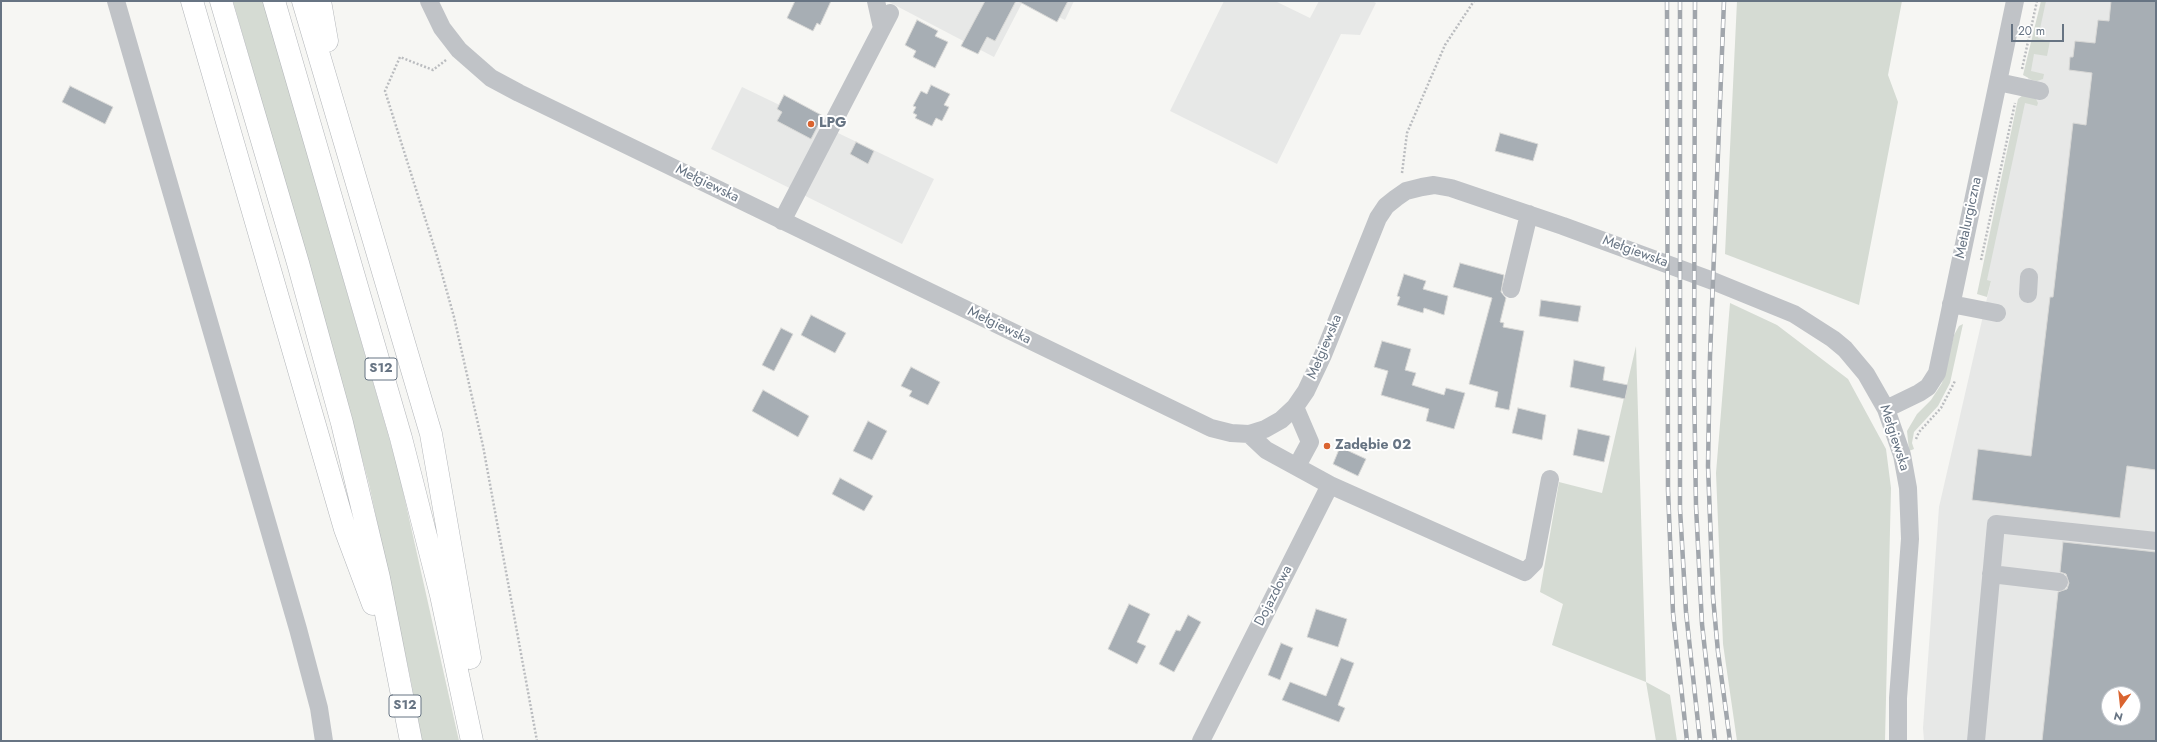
<!DOCTYPE html>
<meta charset="utf-8">
<style>
body{margin:0}
#map{position:relative;width:2157px;height:742px;overflow:hidden;background:#f6f6f3;font-family:Jost,sans-serif}
canvas{display:block}
.frame{position:absolute;inset:0;border:2px solid #677483;pointer-events:none}
.north{position:absolute;left:2101px;top:686px;width:40px;height:40px;box-sizing:border-box;background:#fff;border:1px solid #c2c7cd;border-radius:50%;rotate:195deg;font-size:11px;font-weight:700;line-height:16px;text-align:center;color:#677483}
.north::after{content:'';display:block;margin:auto;width:14px;height:18px;background:#da6430;clip-path:polygon(50% 0,100% 100%,50% 72%,0 100%)}
.scale{position:absolute;left:2011px;top:24px;width:53px;height:18px;box-sizing:border-box;border:2px solid #677483;border-top:0;padding-left:5px;font-size:12px;line-height:14px;white-space:nowrap;color:#677483;-webkit-text-stroke:3px #fff;paint-order:stroke}
</style>
<div id="map">
<canvas width="2157" height="742"></canvas>
<div class="frame"></div>
<div class="north">N</div>
<div class="scale">20 m</div>
</div>
<script>
const context = document.querySelector('canvas').getContext('2d');
context.lineJoin = 'round';
function fillPath(path, color) { context.fillStyle = color; context.fill(path, 'evenodd'); }
const shape = rows => new Path2D(rows.map(r => 'M' + r).join(''));
function trace(path, color, width, dash) { context.strokeStyle = color; context.lineWidth = width; context.lineCap = dash ? 'butt' : 'round'; context.setLineDash(dash || []); context.stroke(path); }
function write(font, color, halo, rows, align = 'center') {
  context.font = font + ' Jost,sans-serif'; context.lineWidth = 4; context.setLineDash([]); context.textBaseline = 'middle'; context.strokeStyle = halo; context.fillStyle = color; for (const [text, x, y, turn = 0] of rows) {
    context.save(); context.translate(x, y); context.rotate((+turn || 0) * Math.PI / 180); context.textAlign = isNaN(turn) ? turn : align; if (halo) context.strokeText(text, 0, 0); context.fillText(text, 0, 0); context.restore();
  }
}
fillPath(shape([
 [887,1,1023,1,994,57],
 [1026,1,1074,1,1065,20],
 [1224,1,1275,1,1310,18,1319,1,1372,1,1376,3,1360,35,1341,34,1277,164,1170,111],
 [2045,1,2156,1,2156,741,1924,741,1923,728,1939,507,1991,281,1984,280],
 [2109,694,2133,694,2133,718,2109,718],
 [742,87,934,179,902,244,711,149]
]), '#e7e8e7');
fillPath(shape([
 [233,1,263,1,398,469,459,741,422,741,411,681,369,484,327,328],
 [1737,1,1902,1,1888,75,1898,102,1859,305,1725,254],
 [2041,1,2046,1,2038,38,2050,41,2047,56,2034,54,2031,71,2044,74,2043,79,2037,81,2032,80,2023,75],
 [2023,95,2036,99,2038,103,2037,106,2025,103,1987,280,1991,281,1987,297,1977,294,2018,99],
 [1730,303,1777,325,1848,379,1886,449,1891,488,1885,741,1737,741,1723,644,1716,473],
 [1963,324,1950,383,1938,406,1914,432,1912,443,1914,449,1909,451,1907,431,1917,414,1931,400,1942,383,1954,335,1959,326],
 [1636,346,1646,682,1670,695,1677,741,1656,741,1646,682,1552,645,1563,604,1540,592,1559,482,1602,493]
]), '#d5dbd3');
const building = shape([
 [795,1,831,1,820,25,817,23,813,31,787,18,795,1],
 [985,1,1016,1,995,41,987,37,978,54,961,46,985,1],
 [1018,1,1068,1,1057,22,1018,1],
 [2111,1,2156,1,2156,470,2127,466,2120,518,1972,500,1978,449,2031,456,2050,297,2053,297,2073,123,2086,125,2092,73,2069,70,2070,57,2073,57,2075,41,2095,43,2098,20,2109,21,2111,1],
 [917,20,938,31,935,36,948,42,935,68,913,57,916,51,905,45,917,20],
 [931,85,950,94,944,105,949,107,942,121,936,118,932,126,915,118,917,115,913,113,916,107,913,106,921,91,927,94,931,85],
 [70,86,113,107,105,124,62,102,70,86],
 [784,95,823,116,811,139,777,121,782,112,777,109,784,95],
 [1500,133,1538,144,1533,161,1495,151,1500,133],
 [856,142,874,151,868,164,850,154,856,142],
 [1460,263,1504,275,1501,292,1506,298,1500,322,1504,323,1503,327,1524,331,1509,410,1495,407,1498,392,1469,384,1492,298,1453,287,1460,263],
 [1404,274,1426,281,1423,289,1448,296,1444,315,1424,308,1423,313,1397,305,1400,297,1397,296,1404,274],
 [1541,300,1581,306,1578,322,1539,316,1541,300],
 [811,315,846,333,835,353,801,335,811,315],
 [781,328,793,334,774,371,762,365,781,328],
 [1382,341,1411,349,1405,370,1416,373,1412,385,1444,395,1446,388,1465,393,1454,429,1426,421,1429,409,1381,395,1388,371,1374,367,1382,341],
 [1574,360,1605,367,1603,380,1628,385,1625,399,1570,387,1574,360],
 [911,367,940,382,928,405,909,396,912,391,901,386,911,367],
 [763,390,809,416,798,437,752,411,763,390],
 [1518,408,1546,415,1542,440,1512,433,1518,408],
 [868,421,887,431,872,460,853,451,868,421],
 [1578,429,1610,436,1604,462,1573,455,1578,429],
 [1340,447,1366,459,1358,476,1333,464,1340,447],
 [840,478,873,496,864,511,832,494,840,478],
 [2063,542,2156,552,2156,741,2042,741,2058,592,2067,589,2069,583,2066,574,2060,572,2063,542],
 [2109,694,2133,694,2133,718,2109,718,2109,694],
 [1129,604,1150,614,1137,642,1146,646,1137,664,1108,649,1129,604],
 [1316,609,1347,619,1338,647,1307,637,1316,609],
 [1188,615,1201,622,1174,672,1159,664,1176,630,1180,631,1188,615],
 [1281,643,1293,648,1280,680,1268,675,1281,643],
 [1341,658,1354,663,1338,705,1345,708,1339,722,1282,700,1290,682,1326,696,1341,658]
]);
fillPath(building, '#a7aeb4');
trace(building, '#d8d8d6', 1);
const highway = shape([
 [192,1,345,529,373,604],
 [221,1,298,263,342,423,379,578,411,741],
 [274,1,401,438,441,595,472,741],
 [303,1,431,434,470,658],
 [320,1,327,41]
]);
trace(highway, '#b3b6ba', 23);
trace(shape([
 [446,60,433,70,400,57,385,91,437,256,454,317,483,446,537,741],
 [2022,69,2037,1],
 [1402,173,1407,133,1445,45,1474,1],
 [1981,260,2015,103],
 [1916,439,1919,432,1941,408,1955,381]
]), '#babcbf', 2.5, [2, 2]);
trace(shape([
 [116,1,298,629,319,708,324,741],
 [429,1,442,28,459,50,491,78,519,93,1211,428,1231,433,1249,434,1265,429,1281,420,1295,407,1306,391,1323,355,1378,218,1386,206,1396,198,1406,191,1422,187,1434,185,1451,188,1563,226,1713,281,1794,314,1833,339,1845,349,1866,374,1886,409,1902,455,1908,488,1910,539,1898,698,1898,741],
 [876,1,882,28],
 [1998,82,2040,91],
 [782,221,890,13],
 [1511,289,1529,214],
 [2028,294,2029,277],
 [1951,304,1997,313],
 [1295,407,1310,442,1297,466],
 [1886,409,1919,393,1928,387,1937,373,2015,1],
 [1330,485,1525,572,1534,563,1550,479],
 [1991,574,2059,582],
 [1201,741,1330,485,1266,450,1249,434],
 [1976,741,1996,524,2156,541]
]), '#c0c3c7', 18);
trace(highway, '#fff', 22);
const rail = shape([
 [1667,1,1668,490,1673,613,1687,741],
 [1680,1,1680,509,1686,612,1700,741],
 [1695,1,1694,378,1696,506,1702,624,1715,741],
 [1724,1,1710,356,1708,466,1713,597,1718,652,1730,741]
]);
trace(rail, '#a1a6ac', 4.5);
trace(rail, '#fff', 3, [9]);
for (const [x, y, r, color] of [
 [811,124,4,"#da6430"],
 [1327,446,4,"#da6430"]
]) { const dot = new Path2D(); dot.arc(x, y, r, 0, 2 * Math.PI); context.fillStyle = color; context.fill(dot); trace(dot, '#fff', 1.5); }
for (const [x, y, w] of [
 [381,369,32],
 [405,706,32]
]) { const box = new Path2D(); box.roundRect(x - w / 2, y - 11, w, 22, 3); context.fillStyle = '#fff'; context.fill(box); trace(box, '#677483', 1); }
write('bold 13px', '#677483', null, [
 ["S12",381,369],
 ["S12",405,706]
]);
write('bold 14px', '#677483', '#fff', [
 ["LPG",819,124],
 ["Zadębie 02",1335,446]
], 'left');
write('14px', '#677483', '#fff', [
 ["Mełgiewska",707,184,26],
 ["Metalurgiczna",1969,218,-78],
 ["Mełgiewska",1635,252,20],
 ["Mełgiewska",999,326,26],
 ["Mełgiewska",1325,347,-67],
 ["Mełgiewska",1894,438,72],
 ["Dojazdowa",1274,596,-63]
]);
</script>
